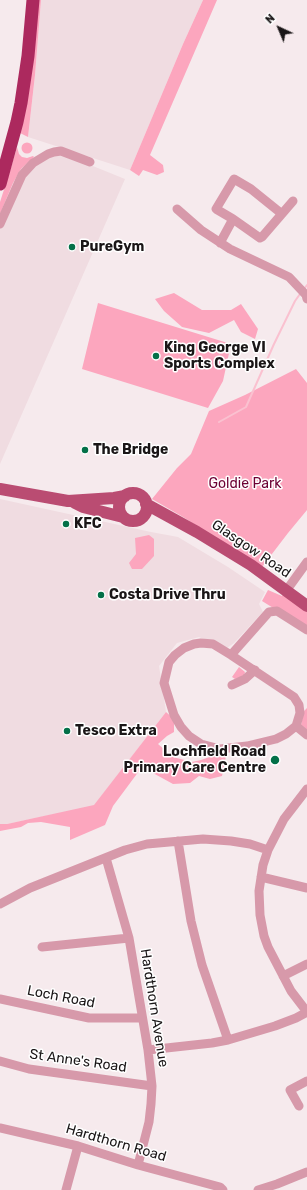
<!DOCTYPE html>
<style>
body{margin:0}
#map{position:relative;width:307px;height:1190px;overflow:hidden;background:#f6eaed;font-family:Rubik,sans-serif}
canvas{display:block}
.north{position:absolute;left:259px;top:8px;width:40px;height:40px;-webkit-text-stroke:3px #fff;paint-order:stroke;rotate:316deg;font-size:11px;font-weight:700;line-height:16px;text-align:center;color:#1a1617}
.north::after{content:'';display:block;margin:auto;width:14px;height:18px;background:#1a1617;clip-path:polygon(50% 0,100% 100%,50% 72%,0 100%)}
</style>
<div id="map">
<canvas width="307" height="1190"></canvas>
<div class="north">N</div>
</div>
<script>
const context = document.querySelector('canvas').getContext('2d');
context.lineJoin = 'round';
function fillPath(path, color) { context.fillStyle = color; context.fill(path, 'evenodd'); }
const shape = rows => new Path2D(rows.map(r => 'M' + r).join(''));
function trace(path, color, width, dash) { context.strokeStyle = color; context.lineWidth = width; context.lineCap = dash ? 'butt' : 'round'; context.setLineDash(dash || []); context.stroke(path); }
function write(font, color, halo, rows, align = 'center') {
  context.font = font + ' Rubik,sans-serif'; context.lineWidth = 3; context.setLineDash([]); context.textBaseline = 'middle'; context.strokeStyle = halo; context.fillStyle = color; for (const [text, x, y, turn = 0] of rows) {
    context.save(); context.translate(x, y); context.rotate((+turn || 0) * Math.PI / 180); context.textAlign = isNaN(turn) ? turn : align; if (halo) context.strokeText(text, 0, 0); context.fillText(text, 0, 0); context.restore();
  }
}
fillPath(shape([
 [41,0,203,0,183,44,130,170,28,137,35,75],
 [49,149,73,158,125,179,0,464,0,214,13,183,21,169,29,162],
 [0,499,151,532,178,537,228,567,265,592,259,604,263,612,234,643,227,648,199,637,177,643,159,666,166,712,94,806,7,824,0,824]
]), '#f0dce1');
fillPath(shape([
 [35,0,41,0,35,75,28,137,20,133],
 [203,0,217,0,150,155,163,165,164,172,157,175,143,170,139,176,130,170,183,44],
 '21.5 148a5.5 5.5 0 1 1 11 0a5.5 5.5 0 1 1-11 0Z',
 [17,147,19,154,22,157,27,158,33,156,34,157,21,169,13,183,0,214,0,202,10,171],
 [174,293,202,310,231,310,241,304,258,329,255,339,241,332,234,320,209,333,182,327,164,311,155,299],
 [98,303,231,344,223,381,208,408,82,369],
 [296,369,307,383,307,510,288,533,262,567,183,517,152,499,177,468,191,454,209,411,245,395],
 [149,535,154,539,154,556,142,569,132,569,129,563,136,554,135,538],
 [268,590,282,596,283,594,307,610,307,629,262,601],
 [239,667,245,672,244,675,239,678,235,679,232,677],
 [307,708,307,730,301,725,304,711],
 [166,712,174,719,174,732,167,736,158,744,173,757,192,762,201,760,227,751,222,776,210,779,199,776,190,783,173,784,142,767,113,806,105,825,70,840,70,827,41,822,28,823,21,827,0,831,0,824,7,824,94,805]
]), '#fca6be');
trace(shape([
 [304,289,307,285],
 [219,422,246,407,274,344,295,301,300,294]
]), '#fac1d0', 2);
trace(shape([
 [177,209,201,230,230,249,289,277,306,295,307,299],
 [282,214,251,189,234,179,216,209,233,219,260,238,262,237,293,201],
 [0,224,22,175,33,163,48,154,54,152,61,151,90,162],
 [220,243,233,219],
 [286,591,307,562],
 [201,643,213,644,231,655,294,697,299,705,300,713,296,726,286,734,276,739,247,746,220,749,201,744,189,736,181,727,174,715,164,683,169,662,175,655,184,648,194,644,201,643],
 [231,655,269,612,277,611,307,630],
 [232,685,245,679,255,670],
 [296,726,307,735],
 [307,789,284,819,268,850,263,865,259,891,260,915,264,936,268,947,291,991,307,1012],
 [178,841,191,921,202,965,228,1040],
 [106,858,129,938,148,1050,152,1086,151,1104,149,1122,138,1165],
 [261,877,307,888],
 [0,904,30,888,125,850,147,844,203,839,231,841,250,844,268,850],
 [42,947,129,938],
 [283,976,307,964],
 [0,999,89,1018,142,1018],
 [148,1050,212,1043,228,1040,275,1026,296,1018,307,1012],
 [0,1061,29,1069,152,1086],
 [299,1106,290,1090,307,1081],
 [0,1128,78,1146,138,1165,220,1187,223,1190],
 [66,1190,78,1146],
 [258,1190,277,1184,307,1172]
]), '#d799aa', 9);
trace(shape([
 [0,489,68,501,114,498,125,496],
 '119 507a14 14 0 1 1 28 0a14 14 0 1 1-28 0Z',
 [75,503,83,507,123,517],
 [146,504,197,532,251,565,307,606]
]), '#ba4c72', 12);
trace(shape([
 [0,184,17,122,21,103,28,56,33,0]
]), '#ac295e', 13);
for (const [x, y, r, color] of [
 [72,247,4,"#037048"],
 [156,356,4,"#037048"],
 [85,450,4,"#037048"],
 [66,524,4,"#037048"],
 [101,595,4,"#037048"],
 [67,731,4,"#037048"],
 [275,760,5,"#037048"]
]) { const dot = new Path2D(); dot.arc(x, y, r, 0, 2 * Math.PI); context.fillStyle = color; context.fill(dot); trace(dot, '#fff', 1.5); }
write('bold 14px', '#1a1617', '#fff', [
 ["PureGym",80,247],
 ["King George VI",164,348],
 ["Sports Complex",164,364],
 ["The Bridge",93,450],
 ["KFC",74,524],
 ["Costa Drive Thru",109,595],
 ["Tesco Extra",75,731],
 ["Lochfield Road",266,752,"right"],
 ["Primary Care Centre",266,768,"right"]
], 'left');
write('14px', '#6d0034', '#fff', [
 ["Goldie Park",245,484]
]);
write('14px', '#1a1617', '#fff', [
 ["Glasgow Road",251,549,34],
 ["Loch Road",61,997,11],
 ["Hardthorn Avenue",154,1008,81],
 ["St Anne's Road",78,1061,8],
 ["Hardthorn Road",116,1143,16]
]);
</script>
